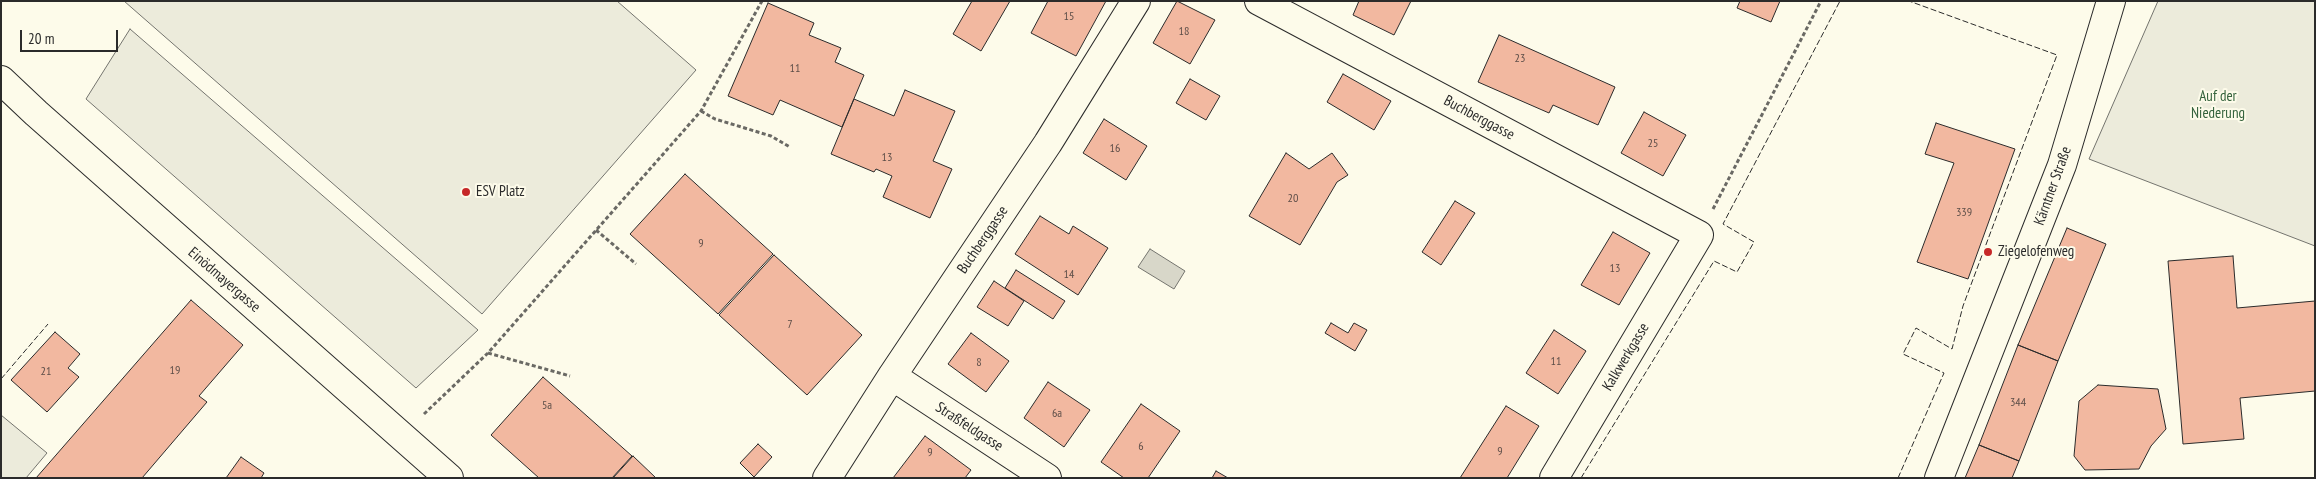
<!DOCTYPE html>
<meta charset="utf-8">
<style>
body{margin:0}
#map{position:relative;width:2316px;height:479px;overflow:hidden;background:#fdfbea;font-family:"PT Sans Narrow",sans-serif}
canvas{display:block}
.frame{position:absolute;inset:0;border:2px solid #2b2b2b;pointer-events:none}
.scale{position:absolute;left:20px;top:30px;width:98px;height:22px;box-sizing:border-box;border:2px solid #2b2b2b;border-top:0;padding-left:6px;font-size:15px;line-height:18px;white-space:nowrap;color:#2b2b2b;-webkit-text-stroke:4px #fdfbea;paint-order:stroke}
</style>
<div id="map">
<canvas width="2316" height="479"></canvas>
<div class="frame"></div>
<div class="scale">20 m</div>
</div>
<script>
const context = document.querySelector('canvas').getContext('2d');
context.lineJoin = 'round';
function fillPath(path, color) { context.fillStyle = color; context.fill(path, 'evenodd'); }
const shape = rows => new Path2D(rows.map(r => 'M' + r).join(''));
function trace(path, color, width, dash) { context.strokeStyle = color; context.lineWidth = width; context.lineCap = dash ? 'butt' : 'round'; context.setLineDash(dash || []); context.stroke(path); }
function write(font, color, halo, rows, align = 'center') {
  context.font = font + ' "PT Sans Narrow",sans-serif'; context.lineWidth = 4; context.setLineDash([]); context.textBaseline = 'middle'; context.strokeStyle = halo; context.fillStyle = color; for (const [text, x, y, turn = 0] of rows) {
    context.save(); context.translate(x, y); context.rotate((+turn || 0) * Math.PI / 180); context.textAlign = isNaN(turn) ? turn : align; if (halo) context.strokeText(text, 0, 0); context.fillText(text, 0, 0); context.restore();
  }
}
const green = shape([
 [124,1,617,1,696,70,482,314,124,1],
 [2158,1,2315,1,2315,246,2089,159,2158,1],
 [130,29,478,330,416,388,86,99,130,29],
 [1,415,47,453,26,478,1,478,1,415]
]);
fillPath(green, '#ecebdb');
trace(green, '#74746e', 1);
const water = shape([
 [1150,249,1185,271,1174,289,1138,267,1150,249]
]);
fillPath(water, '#d8d7c9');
trace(water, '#74746e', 1);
const building = shape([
 [972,1,1010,1,981,51,953,34,972,1],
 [1048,1,1106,1,1076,56,1031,33,1048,1],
 [1177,1,1215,20,1190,64,1153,43,1177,1],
 [1359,1,1411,1,1394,35,1353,15,1359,1],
 [1740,1,1780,1,1771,22,1737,8,1740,1],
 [768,3,814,23,809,35,841,48,835,62,864,75,842,127,780,100,773,115,728,96,768,3],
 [1499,35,1615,87,1598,125,1553,105,1549,113,1478,82,1499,35],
 [1343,74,1391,101,1374,130,1327,102,1343,74],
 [1190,79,1220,96,1206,120,1176,103,1190,79],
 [905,90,955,111,933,161,952,169,930,218,883,197,892,176,876,169,874,172,831,154,854,99,894,116,905,90],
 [1644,112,1686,135,1663,176,1621,153,1644,112],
 [1104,119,1147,146,1126,180,1083,153,1104,119],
 [1936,123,2015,149,1968,279,1917,262,1954,163,1925,154,1936,123],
 [1286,153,1309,169,1332,153,1348,175,1337,182,1300,245,1249,216,1286,153],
 [685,174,773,254,718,314,630,234,685,174],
 [1455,201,1475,213,1441,265,1422,252,1455,201],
 [1040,216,1069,234,1073,226,1108,248,1078,295,1015,254,1040,216],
 [2067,228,2106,244,2058,361,2018,345,2067,228],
 [1613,232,1650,253,1619,305,1581,285,1613,232],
 [774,255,862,335,807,395,719,315,774,255],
 [2233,256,2237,308,2315,301,2315,391,2240,398,2244,439,2183,444,2168,261,2233,256],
 [1016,270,1065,301,1053,319,1005,288,1016,270],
 [994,281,1024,301,1008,326,977,307,994,281],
 [191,300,243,345,199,396,207,402,142,478,36,478,191,300],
 [1331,323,1348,333,1354,323,1367,330,1355,351,1325,333,1331,323],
 [1554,330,1586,351,1558,394,1526,373,1554,330],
 [55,332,80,354,68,368,79,377,47,412,11,380,55,332],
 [971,333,1009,361,986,392,948,364,971,333],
 [2018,345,2058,361,2019,461,1979,445,2018,345],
 [543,377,632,456,612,478,539,478,491,435,543,377],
 [1048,382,1090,410,1064,447,1024,418,1048,382],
 [2098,385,2158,389,2166,429,2151,446,2139,469,2085,470,2074,456,2079,401,2098,385],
 [1141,404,1180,431,1148,478,1124,478,1101,462,1141,404],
 [1506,406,1539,426,1507,478,1460,478,1506,406],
 [925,436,971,470,965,478,893,478,925,436],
 [758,444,772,457,754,477,740,463,758,444],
 [1979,445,2019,461,2012,478,1965,478,1979,445],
 [633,456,656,478,613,478,633,456],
 [241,457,264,473,261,478,226,478,241,457],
 [1216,471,1228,478,1212,478,1216,471]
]);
fillPath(building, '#f2b8a0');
trace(building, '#2b2b2b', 1);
const minor = shape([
 [1259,1,1699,235,1554,478],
 [1,80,36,113,449,478],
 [892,376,1047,478],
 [827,478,892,376,1048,143,1136,1]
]);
const primary = shape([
 [1939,478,2062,165,2111,1]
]);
trace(minor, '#2b2b2b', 30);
trace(primary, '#2b2b2b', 30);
trace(shape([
 [701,111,715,119,771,136,790,147],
 [1713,209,1821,1],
 [596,230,636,264],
 [488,353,570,376],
 [424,414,488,353,701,111,762,1]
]), '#6a6964', 3, [4, 2.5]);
trace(minor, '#fdfbea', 28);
trace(primary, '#fdfbea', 28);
trace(shape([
 [1,379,48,324],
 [1581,478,1714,261,1737,272,1754,242,1723,224,1840,1],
 [1898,478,1944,373,1903,354,1916,328,1952,349,1963,306,2057,55,1909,1]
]), '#2b2b2b', 1, [6, 2.5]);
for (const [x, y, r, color] of [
 [466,192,5,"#c62828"],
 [1988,252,5,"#c62828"]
]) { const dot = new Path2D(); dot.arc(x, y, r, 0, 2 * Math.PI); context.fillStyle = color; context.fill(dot); trace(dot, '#fdfbea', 2); }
write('12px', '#5d4e48', null, [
 ["15",1069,17],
 ["18",1184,32],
 ["23",1520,59],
 ["11",795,69],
 ["25",1653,144],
 ["16",1115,149],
 ["13",887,158],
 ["20",1293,199],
 ["339",1964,213],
 ["9",701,244],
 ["13",1615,269],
 ["14",1069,275],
 ["7",790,325],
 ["11",1556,362],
 ["8",979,363],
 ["19",175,371],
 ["21",46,372],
 ["344",2018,403],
 ["5a",547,406],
 ["6a",1057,414],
 ["6",1141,447],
 ["9",1500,452],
 ["9",930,453]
]);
write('15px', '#34623c', '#fdfbea', [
 ["Auf der",2218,97],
 ["Niederung",2218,114]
]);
write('15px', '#2b2b2b', '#fdfbea', [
 ["Buchberggasse",1479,118,28],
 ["Kärntner Straße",2053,186,-70],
 ["Buchberggasse",983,240,-56],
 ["Einödmayergasse",224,280,41],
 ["Kalkwerkgasse",1626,357,-59],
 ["Straßfeldgasse",969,427,33]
]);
write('15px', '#2b2b2b', '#fdfbea', [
 ["ESV Platz",476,192],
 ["Ziegelofenweg",1998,252]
], 'left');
</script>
